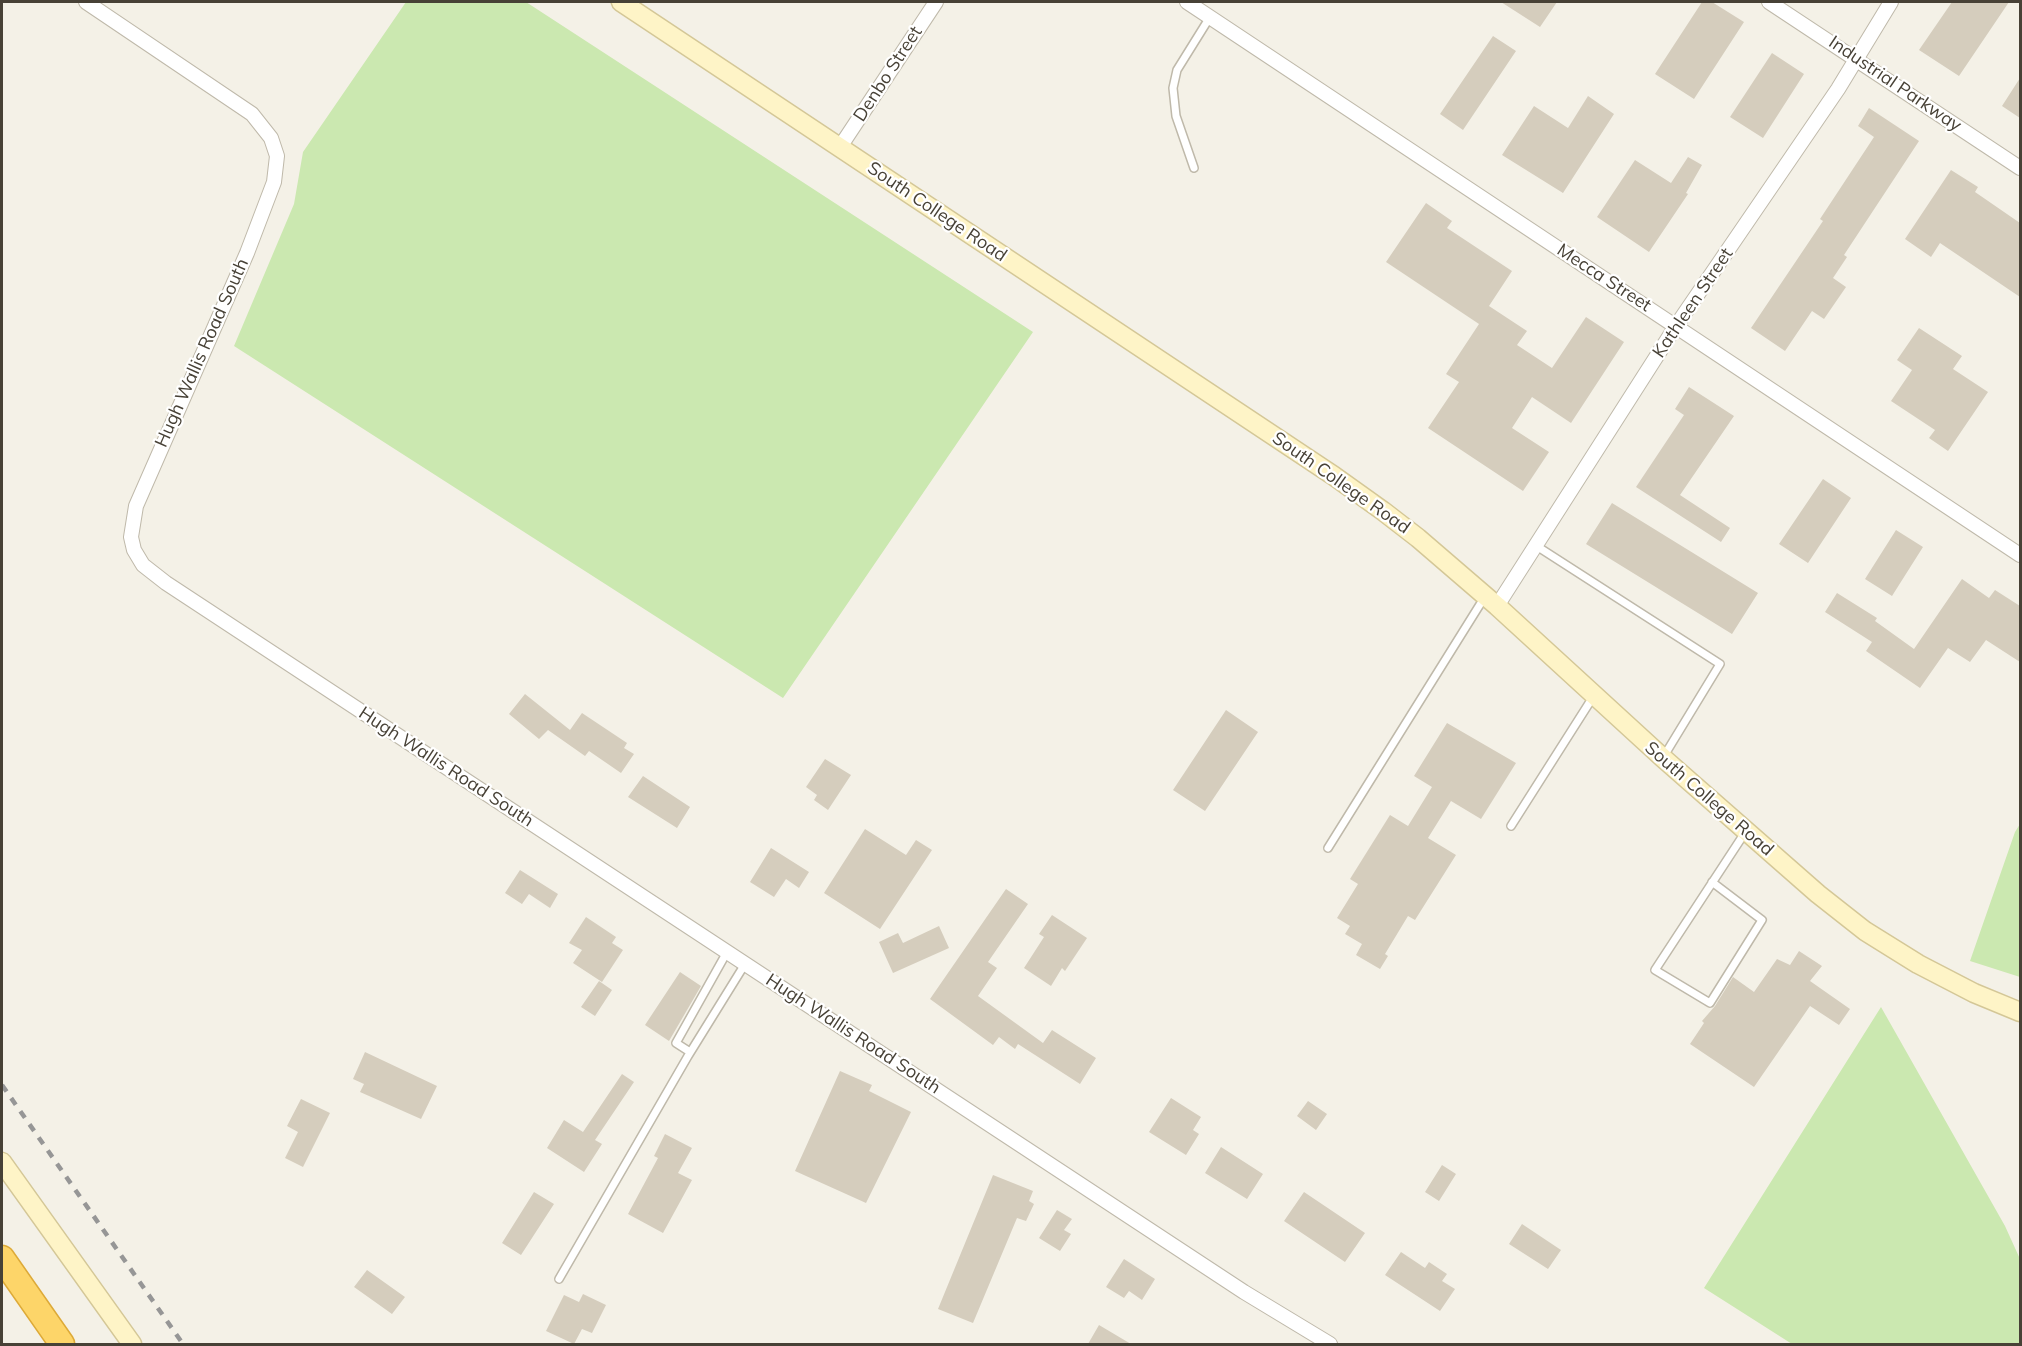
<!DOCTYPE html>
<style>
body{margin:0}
#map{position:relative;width:2022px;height:1346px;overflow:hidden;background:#f4f1e7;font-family:Mulish,sans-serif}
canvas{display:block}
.frame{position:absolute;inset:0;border:3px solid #474136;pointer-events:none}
</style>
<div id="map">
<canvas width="2022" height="1346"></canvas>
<div class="frame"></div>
</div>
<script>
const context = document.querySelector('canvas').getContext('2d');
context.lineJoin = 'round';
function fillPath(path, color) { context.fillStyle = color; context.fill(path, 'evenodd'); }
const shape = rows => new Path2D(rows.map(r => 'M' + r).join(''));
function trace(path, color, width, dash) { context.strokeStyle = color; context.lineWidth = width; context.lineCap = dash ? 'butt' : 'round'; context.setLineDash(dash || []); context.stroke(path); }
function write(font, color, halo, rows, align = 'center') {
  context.font = font + ' Mulish,sans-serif'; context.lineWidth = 4.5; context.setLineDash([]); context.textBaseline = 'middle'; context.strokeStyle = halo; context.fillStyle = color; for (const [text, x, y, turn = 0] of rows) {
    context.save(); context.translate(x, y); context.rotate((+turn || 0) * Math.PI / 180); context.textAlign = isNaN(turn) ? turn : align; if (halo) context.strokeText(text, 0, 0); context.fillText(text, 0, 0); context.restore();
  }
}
fillPath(shape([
 [406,2,526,2,1033,332,783,698,234,346,294,204,303,152],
 [2020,824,2020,977,1970,961,2015,832],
 [1881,1007,2005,1226,2020,1259,2020,1344,1792,1344,1704,1288]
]), '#cbe8b0');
fillPath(shape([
 [1501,2,1557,2,1540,27],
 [1702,2,1712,2,1744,22,1694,99,1655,74],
 [1952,2,2009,2,1959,76,1919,50],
 [1493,36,1516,51,1463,130,1440,114],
 [1772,53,1804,74,1763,138,1730,117],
 [2020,78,2020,118,2002,106],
 [1588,96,1614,114,1563,193,1502,155,1534,106,1568,128],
 [1869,108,1919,141,1844,255,1847,257,1833,278,1846,287,1824,319,1812,311,1785,351,1751,328,1823,221,1820,219,1874,137,1858,126],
 [1688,157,1702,165,1686,193,1688,194,1649,252,1597,217,1635,160,1671,183],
 [1951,170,1978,187,1975,192,2020,223,2020,297,1940,243,1931,257,1905,239],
 [1426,203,1452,221,1447,228,1512,271,1489,306,1527,331,1517,345,1552,368,1586,317,1624,342,1571,423,1532,397,1512,428,1549,452,1523,491,1428,428,1459,382,1446,374,1479,324,1386,262],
 [1919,328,1962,356,1953,369,1988,392,1948,451,1929,438,1935,430,1891,401,1912,370,1897,360],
 [1689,387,1734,416,1680,495,1730,528,1721,542,1636,487,1684,415,1675,409],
 [1823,479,1851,498,1808,563,1779,544],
 [1612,503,1758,593,1732,634,1586,544],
 [1896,530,1923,547,1892,596,1865,579],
 [1962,579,1989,598,1995,590,2020,606,2020,662,1986,640,1970,662,1948,648,1920,688,1866,651,1872,642,1825,612,1837,593,1877,618,1875,621,1914,649],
 [525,694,570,730,582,713,627,743,624,748,634,754,621,773,589,751,585,756,548,730,539,739,509,714],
 [1226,710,1258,732,1205,811,1173,790],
 [1447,723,1516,763,1481,819,1451,801,1428,838,1456,855,1415,920,1408,916,1385,954,1388,956,1380,969,1356,955,1362,944,1345,934,1350,926,1337,918,1358,884,1350,879,1390,815,1408,826,1432,787,1414,776],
 [825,759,851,775,828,810,814,800,817,795,806,787],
 [643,776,690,807,677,828,628,797],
 [865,829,906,855,916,840,932,850,880,929,824,893],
 [771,848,809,872,799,888,786,879,774,897,750,882],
 [520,870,558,894,550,908,529,894,522,904,505,893],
 [1006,889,1028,904,988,962,997,968,978,996,1043,1043,1052,1030,1096,1058,1080,1084,1018,1044,1015,1049,999,1037,993,1045,930,999],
 [1052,915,1087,938,1065,971,1062,968,1051,986,1024,968,1044,937,1039,934],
 [586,917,616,937,612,943,623,950,602,982,573,963,582,950,569,943],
 [939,926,949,948,893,973,879,942,898,933,903,943],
 [1799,951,1822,966,1810,981,1850,1009,1839,1025,1810,1006,1754,1087,1690,1044,1704,1023,1702,1021,1715,1006,1733,977,1754,992,1777,959,1790,965],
 [680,972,701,986,669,1041,645,1025],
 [599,981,612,990,595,1016,581,1007],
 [365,1052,437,1086,421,1119,360,1092,364,1084,353,1079],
 [840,1071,872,1085,869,1091,911,1112,866,1203,795,1171],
 [622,1074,634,1082,595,1140,602,1144,584,1172,547,1148,564,1120,583,1132],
 [1171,1098,1201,1117,1193,1130,1199,1134,1186,1155,1149,1132],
 [301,1099,330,1113,303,1167,285,1158,298,1132,287,1126],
 [1308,1101,1327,1114,1316,1130,1297,1116],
 [665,1134,692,1148,678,1173,692,1180,663,1233,628,1214,658,1158,654,1156],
 [1221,1147,1263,1174,1247,1199,1205,1173],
 [1442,1165,1456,1174,1439,1201,1425,1192],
 [993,1175,1033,1191,1029,1201,1034,1204,1026,1221,1017,1218,973,1323,938,1309],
 [534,1192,554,1204,521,1255,502,1243],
 [1304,1192,1365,1233,1345,1262,1284,1221],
 [1057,1210,1072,1219,1064,1230,1071,1234,1060,1251,1039,1238],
 [1522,1224,1561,1250,1548,1269,1509,1244],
 [1401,1252,1425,1268,1429,1262,1447,1274,1442,1281,1455,1289,1440,1311,1385,1275],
 [1124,1259,1155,1279,1142,1300,1129,1291,1124,1298,1106,1287],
 [367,1270,405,1297,392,1314,354,1287],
 [583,1294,606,1305,592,1333,582,1329,574,1344,546,1331,564,1295,579,1302],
 [1099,1325,1131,1344,1088,1344]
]), '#d5cdbd');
const lane = shape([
 [1194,168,1176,116,1173,88,1177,70,1210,17],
 [1535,545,1720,664,1664,756],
 [1511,826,1593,697],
 [1328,848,1484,598],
 [1712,882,1762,920,1710,1003,1655,970,1746,831],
 [690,1052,676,1043,727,952],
 [559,1279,688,1056,745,964]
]);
const street = shape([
 [86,2,252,114,271,138,277,156,274,182,247,253,136,506,131,537,134,550,143,565,166,583,1244,1292,1330,1344],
 [1187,2,2020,555],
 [1769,2,2020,168],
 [840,147,936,2],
 [1497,606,1676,326,1838,89,1891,2]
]);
const secondary = shape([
 [621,2,1334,476,1383,511,1418,538,1497,606,1663,758,1818,894,1865,931,1918,964,1974,993,2020,1012],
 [2,1162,132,1344]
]);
const highway = shape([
 [2,1258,62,1344]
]);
trace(lane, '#bfb9aa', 10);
trace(street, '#bfb9aa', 16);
trace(secondary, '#d4c797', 21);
trace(highway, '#ddaa38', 27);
trace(lane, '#fff', 7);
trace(street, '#fff', 14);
trace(secondary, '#fef4c7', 18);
trace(highway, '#fdd569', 24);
trace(shape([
 [2,1085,183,1344]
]), '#969696', 4.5, [8, 8]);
write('18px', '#474136', '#fff', [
 ["Denbo Street",888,74,-57],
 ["Industrial Parkway",1895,84,34],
 ["South College Road",937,212,34],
 ["Mecca Street",1604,278,33],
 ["Kathleen Street",1693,303,-56],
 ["Hugh Wallis Road South",202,353,-66],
 ["South College Road",1341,483,35],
 ["Hugh Wallis Road South",446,767,33],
 ["South College Road",1709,799,41],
 ["Hugh Wallis Road South",853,1034,33]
]);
</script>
